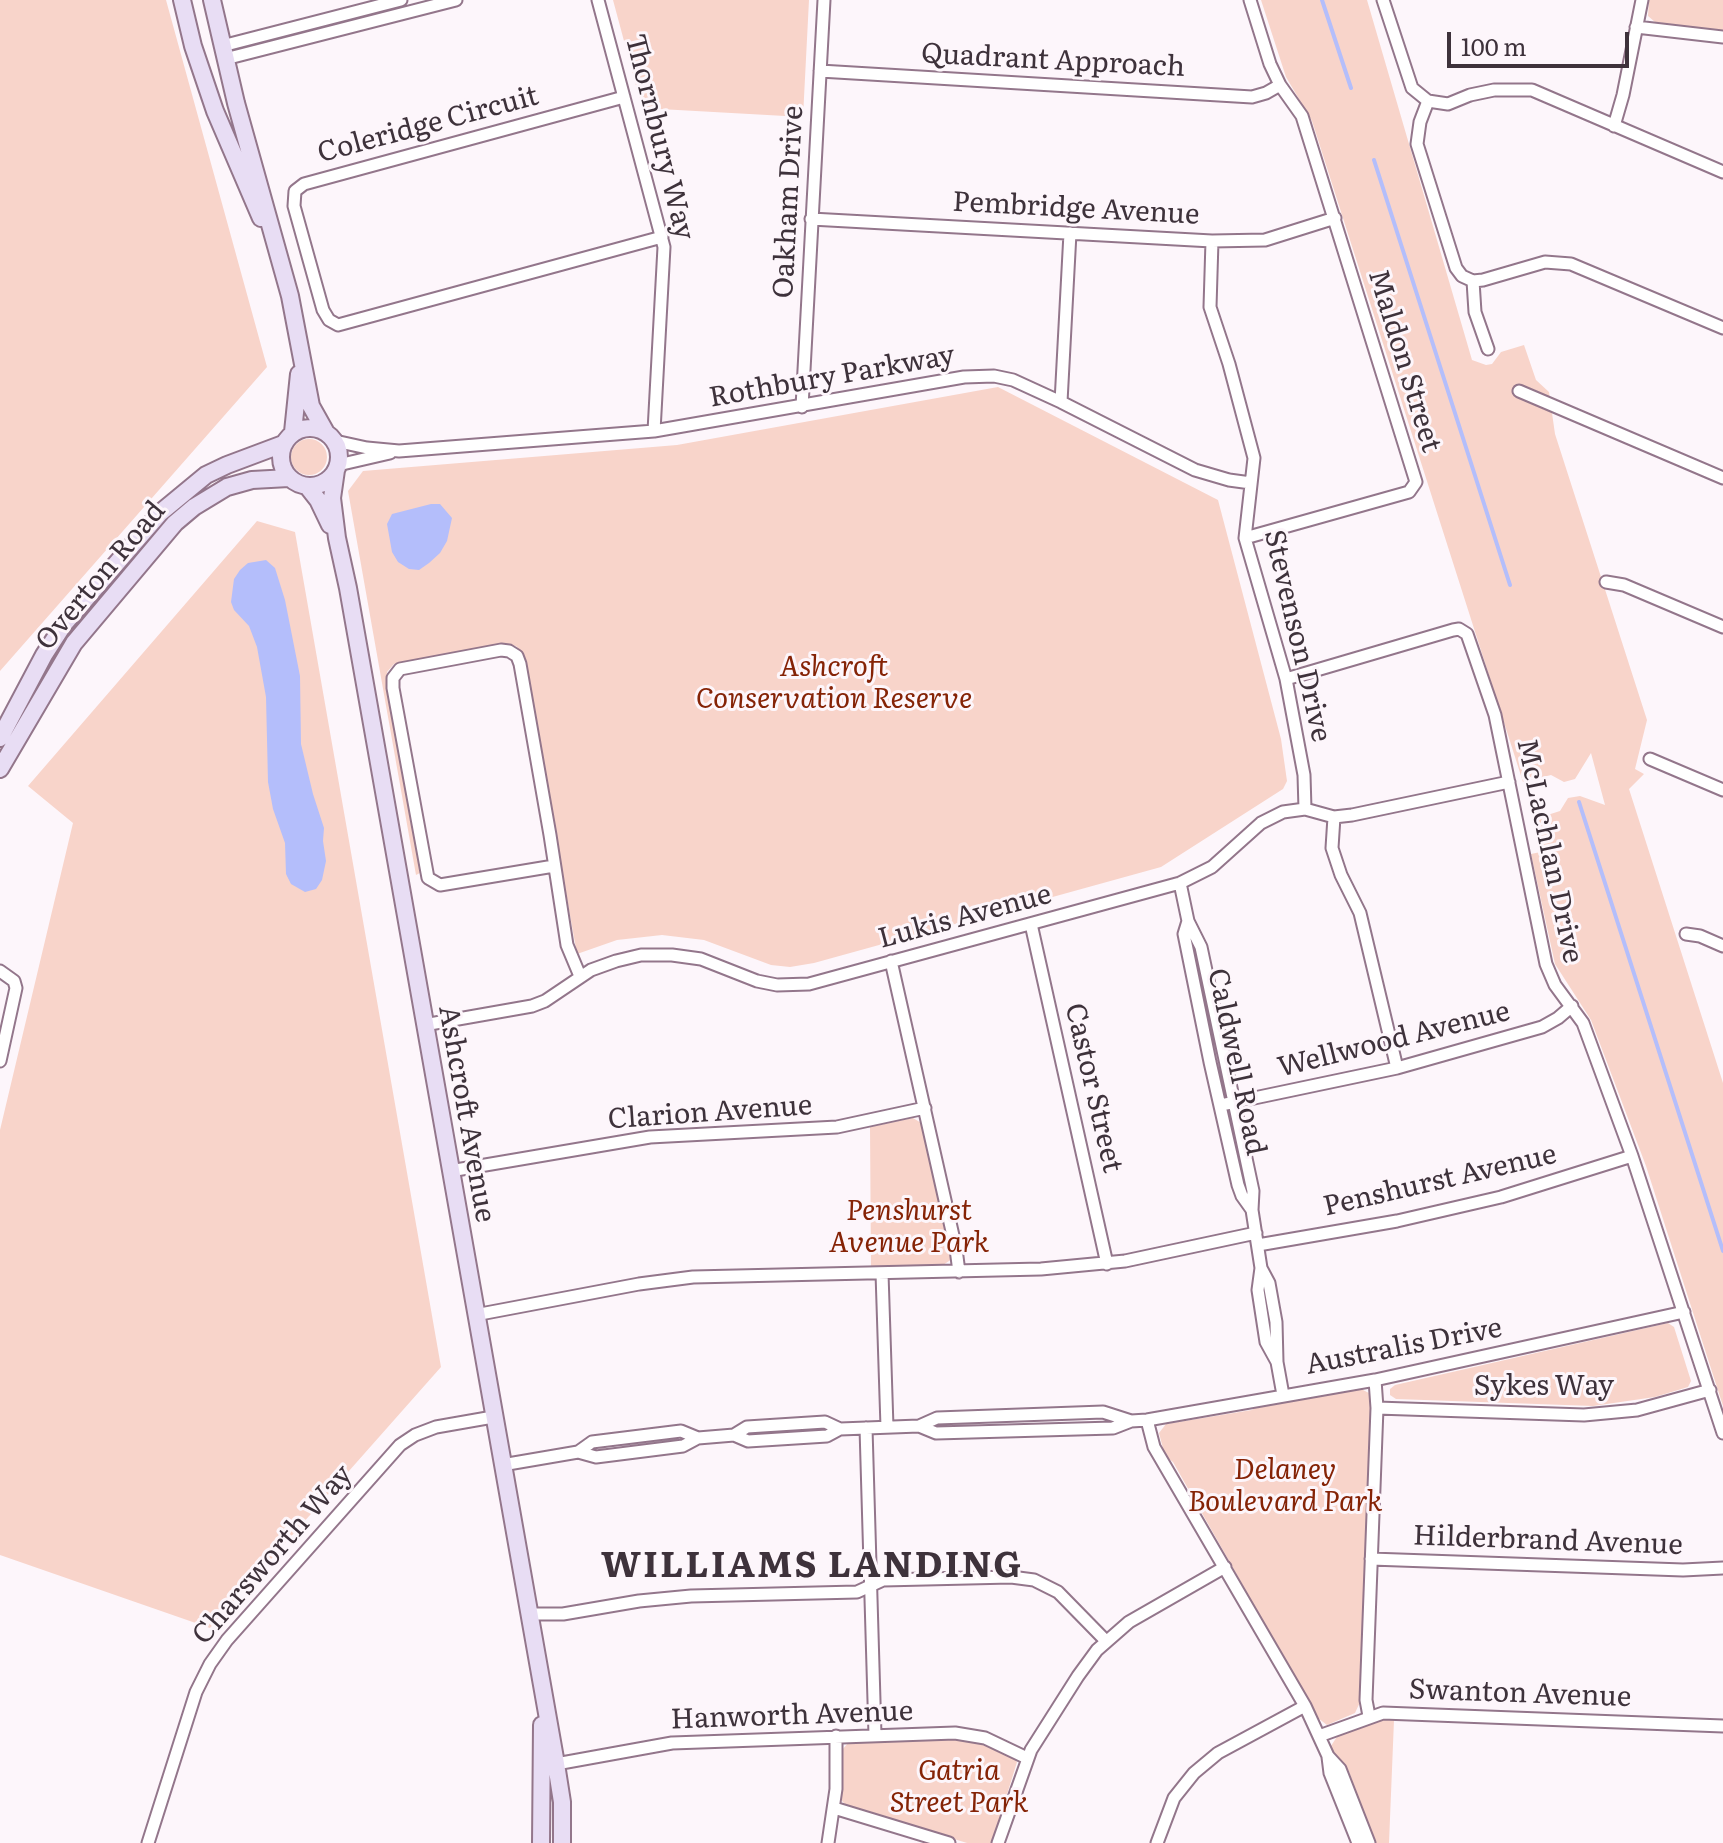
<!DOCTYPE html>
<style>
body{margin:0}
#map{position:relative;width:1723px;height:1843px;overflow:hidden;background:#fdf6fb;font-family:Literata,serif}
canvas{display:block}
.scale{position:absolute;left:1447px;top:32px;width:182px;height:36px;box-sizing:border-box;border:4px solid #3e323b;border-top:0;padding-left:10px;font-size:24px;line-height:28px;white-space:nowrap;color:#3e323b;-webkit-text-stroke:6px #fdf6fb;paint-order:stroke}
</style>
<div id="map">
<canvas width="1723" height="1843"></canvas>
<div class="scale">100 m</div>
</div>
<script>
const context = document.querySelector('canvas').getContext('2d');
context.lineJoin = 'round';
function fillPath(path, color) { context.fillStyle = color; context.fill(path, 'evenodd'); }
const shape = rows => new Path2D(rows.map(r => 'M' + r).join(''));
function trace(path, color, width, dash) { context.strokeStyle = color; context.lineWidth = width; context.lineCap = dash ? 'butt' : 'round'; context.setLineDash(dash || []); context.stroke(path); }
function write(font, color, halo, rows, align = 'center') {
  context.font = font + ' Literata,serif'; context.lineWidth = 6; context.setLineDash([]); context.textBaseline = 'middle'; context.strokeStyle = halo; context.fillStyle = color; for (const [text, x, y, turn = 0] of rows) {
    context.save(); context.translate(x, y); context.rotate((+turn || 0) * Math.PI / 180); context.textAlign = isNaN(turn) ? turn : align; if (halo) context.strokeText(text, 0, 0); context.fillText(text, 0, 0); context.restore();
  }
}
fillPath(shape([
 [0,0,166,0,267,367,0,671],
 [613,0,809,0,803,117,642,108],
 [1261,0,1367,0,1472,360,1486,365,1492,364,1501,352,1524,345,1536,380,1549,392,1555,434,1647,720,1635,769,1644,774,1629,789,1723,1083,1723,1406,1646,1166,1591,1020,1555,964,1531,854,1545,851,1535,819,1560,811,1568,798,1580,796,1605,805,1591,753,1575,779,1564,782,1551,775,1523,782,1312,121,1286,77],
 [1649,0,1723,0,1723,31,1655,22,1648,16],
 [998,387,1218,500,1281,739,1287,781,1283,789,1161,867,814,963,790,967,771,965,704,940,662,935,617,940,577,954,523,654,516,646,505,644,394,664,387,672,420,873,416,875,348,491,363,471,677,445],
 '291 457a18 18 0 1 1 36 0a18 18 0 1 1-36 0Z',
 [257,521,295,532,441,1367,210,1628,0,1555,0,1130,73,823,28,786],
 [913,1118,923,1124,952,1259,943,1265,871,1267,870,1127],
 [1668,1323,1674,1327,1691,1381,1688,1387,1655,1397,1593,1406,1396,1399,1390,1395,1390,1389,1395,1385],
 [1361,1389,1371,1394,1372,1402,1361,1700,1355,1713,1327,1725,1318,1718,1173,1462,1165,1456,1159,1433,1166,1424,1252,1410,1259,1405],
 [1382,1720,1394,1720,1389,1843,1375,1843,1349,1772,1336,1758,1331,1746,1338,1735],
 [951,1738,984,1743,1012,1756,1017,1762,992,1843,967,1843,847,1806,842,1801,842,1750,849,1742]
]), '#f8d4ca');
fillPath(shape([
 [431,504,440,504,452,518,447,541,440,553,429,563,419,570,409,569,398,562,392,552,387,524,392,514],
 [266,560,275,568,285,600,300,676,301,744,313,794,324,828,323,841,326,861,322,880,316,889,305,892,291,884,286,874,285,843,273,809,268,782,266,697,257,647,249,626,234,610,231,602,234,579,240,570,248,563]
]), '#b4befb');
trace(shape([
 [1322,0,1351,88],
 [1374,160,1510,585],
 [1579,802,1723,1251]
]), '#b4befb', 4);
const street = shape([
 [598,0,664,247,654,431],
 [1383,0,1412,88,1428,101,1448,104,1470,95,1494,90,1532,90,1723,172],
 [1636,27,1723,37],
 [222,46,401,0],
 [225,59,456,0],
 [820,71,1252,97,1266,93,1280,85],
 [624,97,304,184,295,191,294,206,323,310,329,320,338,325,662,237],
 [1428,101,1420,122,1417,144,1456,268,1462,276,1473,281,1483,280,1545,262,1571,264,1723,328],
 [1614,126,1623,95,1642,0],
 [811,219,1212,241,1265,240,1335,218],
 [1212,241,1210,307,1229,364,1254,458,1245,538,1286,679,1304,775,1305,809],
 [1473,281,1475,312,1488,349],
 [1519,391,1723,478],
 [1061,402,1070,233],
 [802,407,824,0],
 [335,441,367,448,399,451,654,431,964,377,994,376,1013,380,1061,402,1195,470,1229,480,1251,483],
 [338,465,390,453],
 [1245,538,1409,492,1416,482,1302,116,1280,85,1270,64,1250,0],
 [1606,582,1624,585,1723,627],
 [1286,679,1453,630,1459,629,1467,634,1495,715,1546,964,1555,985,1583,1023,1632,1156,1723,1433],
 [1650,759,1723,790],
 [1334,817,1332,848,1341,875,1360,913,1397,1068],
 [554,866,440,885,428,878,393,688,393,678,400,669,501,650,509,651,517,656,520,664,550,835,567,945,580,976],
 [1180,883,1188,921,1201,947,1253,1191,1252,1210,1261,1268,1258,1290,1266,1342,1277,1362],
 [1188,921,1184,934,1210,1062,1238,1185,1242,1196,1252,1210],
 [1031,924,1107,1264],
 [1686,934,1700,936,1723,946],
 [891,961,956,1249,959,1272],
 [0,971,14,981,16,988,0,1061],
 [424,1025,532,1006,545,1001,591,970,616,961,641,955,672,955,701,959,757,981,777,985,809,984,1180,883,1212,867,1261,823,1283,812,1305,809,1334,817,1352,815,1509,782],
 [1221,1105,1397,1068,1542,1027,1558,1018,1572,1006],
 [450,1171,650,1137,837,1127,925,1108],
 [1258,1245,1397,1221,1501,1197,1632,1156],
 [1261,1268,1269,1283,1276,1322,1277,1362,1283,1395],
 [882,1273,887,1427],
 [475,1315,639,1284,693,1277,1041,1269,1125,1261,1256,1233],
 [1377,1408,1584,1415,1637,1410,1710,1390],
 [1147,1420,1154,1447,1305,1706,1328,1756,1340,1769,1369,1843],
 [919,1426,936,1433,1113,1428,1131,1421,1147,1420,1375,1380,1684,1312],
 [866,1428,875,1735],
 [734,1435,748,1441,827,1436,840,1429,919,1426,937,1418,1103,1412,1131,1421],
 [578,1452,592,1442,681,1431,698,1438,734,1435,747,1427,825,1422,840,1429],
 [502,1465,578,1452,596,1457,683,1446,698,1438],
 [1371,1559,1683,1570,1723,1568],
 [528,1614,563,1614,639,1601,691,1596,857,1592,883,1580,1011,1577,1034,1580,1058,1592,1106,1641],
 [1369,1716,1366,1700,1377,1408,1375,1380],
 [1319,1736,1383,1713,1723,1726],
 [1328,1757,1330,1773,1358,1843],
 [556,1764,672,1743,955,1733,985,1738,1027,1758],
 [834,1808,949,1843],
 [148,1843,196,1692,210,1664,227,1640,400,1445,415,1435,436,1427,493,1417],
 [828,1843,836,1789,836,1736],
 [998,1843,1031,1750,1078,1676,1097,1650,1129,1622,1225,1567],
 [1157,1843,1174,1798,1194,1773,1218,1753,1305,1706]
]);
const secondary = shape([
 [182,0,193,46,215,111,261,218],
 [212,0,236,103,290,296,311,406,325,431],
 '281 457a29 29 0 1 1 58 0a29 29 0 1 1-58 0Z',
 [293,432,299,374],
 [336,470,332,498,337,538,348,588,556,1764,562,1802,562,1843],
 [307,486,318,500,330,525],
 [0,738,44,655,64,624,160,513,206,475,227,465,283,444],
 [0,769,74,643,175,523,194,507,227,487,252,480,289,478],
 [541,1843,542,1725]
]);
trace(street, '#93768b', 15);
trace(secondary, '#93768b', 20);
trace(street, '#fff', 11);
trace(secondary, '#e8ddf4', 16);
write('28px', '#3e323b', '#fdf6fb', [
 ["Quadrant Approach",1053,61,3],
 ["Coleridge Circuit",428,125,-15],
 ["Thornbury Way",659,137,76],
 ["Oakham Drive",789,202,-87],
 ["Pembridge Avenue",1076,209,3],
 ["Maldon Street",1404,361,73],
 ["Rothbury Parkway",832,377,-10],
 ["Overton Road",101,576,-50],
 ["Stevenson Drive",1297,636,77],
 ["McLachlan Drive",1549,851,78],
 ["Lukis Avenue",965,917,-15],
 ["Wellwood Avenue",1394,1040,-14],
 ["Caldwell Road",1236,1062,78],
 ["Castor Street",1093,1088,77],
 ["Clarion Avenue",710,1113,-4],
 ["Ashcroft Avenue",466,1114,80],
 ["Penshurst Avenue",1440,1181,-13],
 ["Australis Drive",1404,1347,-11],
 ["Sykes Way",1544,1387],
 ["Hilderbrand Avenue",1548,1541,2],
 ["Charsworth Way",273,1555,-49],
 ["Swanton Avenue",1520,1694,2],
 ["Hanworth Avenue",792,1716,-2]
]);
write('italic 28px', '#852306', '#fdf6fb', [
 ["Ashcroft",834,668],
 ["Conservation Reserve",834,700],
 ["Penshurst",909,1212],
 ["Avenue Park",909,1244],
 ["Delaney",1285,1471],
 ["Boulevard Park",1285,1503],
 ["Gatria",959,1772],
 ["Street Park",959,1804]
]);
context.letterSpacing = '2px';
write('bold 36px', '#3e323b', '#fdf6fb', [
 ["WILLIAMS LANDING",812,1566]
]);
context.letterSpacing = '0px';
</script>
